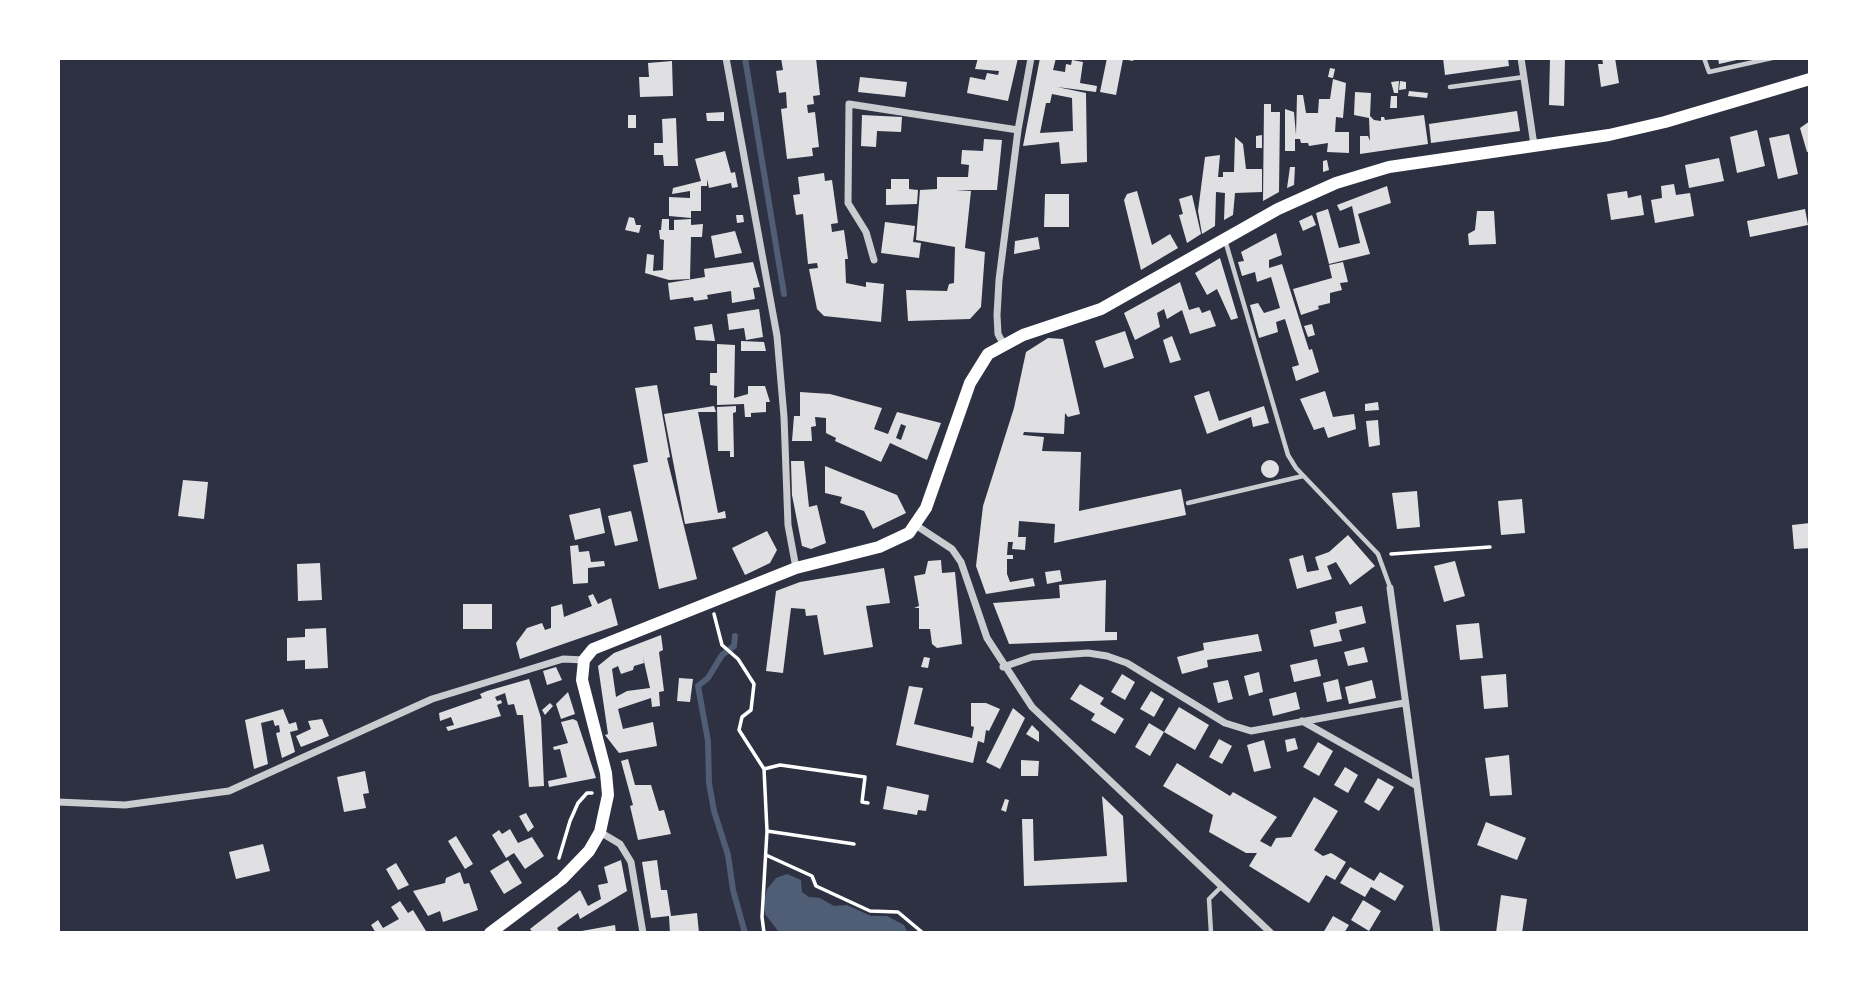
<!DOCTYPE html>
<style>
body{margin:0}
#map{position:relative;width:1868px;height:991px;overflow:hidden;background:#2d3142;font-family:Raleway,sans-serif}
canvas{display:block}
.frame{position:absolute;inset:0;border:60px solid #fff;pointer-events:none}
</style>
<div id="map">
<canvas width="1868" height="991"></canvas>
<div class="frame"></div>
</div>
<script>
const context = document.querySelector('canvas').getContext('2d');
context.lineJoin = 'round';
function fillPath(path, color) { context.fillStyle = color; context.fill(path, 'evenodd'); }
const shape = rows => new Path2D(rows.map(r => 'M' + r).join(''));
function trace(path, color, width, dash) { context.strokeStyle = color; context.lineWidth = width; context.lineCap = dash ? 'butt' : 'round'; context.setLineDash(dash || []); context.stroke(path); }
fillPath(shape([
 [787,874,801,880,802,892,809,897,820,898,834,906,847,905,871,916,887,916,904,925,908,933,778,931,765,914,764,901,767,889,776,878]
]), '#4f5d75');
trace(shape([
 [745,58,784,294],
 [735,636,734,646,722,655,708,678,698,686,708,741,709,783,714,811,728,855,733,890,745,933]
]), '#4f5d75', 6);
fillPath(shape([
 [781,58,816,58,820,95,813,96,814,104,807,105,808,113,815,112,819,147,812,148,813,156,787,159,781,109,787,108,786,92,779,93,776,71,783,70],
 [978,58,1018,58,1008,101,967,93,970,77,985,80,987,73,998,75,999,71,975,69],
 [1040,58,1056,58,1053,70,1065,72,1066,64,1071,65,1072,60,1083,62,1080,83,1097,86,1096,92,1057,87,1086,93,1087,162,1061,164,1059,142,1023,146],
 [1052,94,1072,98,1073,131,1040,133,1046,103,1050,103],
 [1107,58,1134,58,1133,61,1123,59,1116,95,1100,92],
 [1443,58,1508,58,1509,66,1445,75],
 [1550,58,1565,58,1564,106,1549,105],
 [1602,58,1615,58,1619,83,1601,87,1598,64,1603,64],
 [1718,58,1740,58,1741,59,1719,64],
 [672,61,673,96,640,97,639,77,649,77,648,63],
 [1330,68,1335,69,1333,78,1328,77],
 [860,77,907,82,905,97,858,92],
 [1333,79,1346,83,1343,118,1336,117,1335,132,1349,132,1349,153,1327,152,1328,143,1309,146,1308,143,1301,143,1300,139,1295,139,1295,151,1285,151,1285,109,1294,112,1296,135,1297,95,1303,95,1306,113,1318,113,1319,99,1330,99],
 [1399,81,1398,93,1394,93,1391,82],
 [1400,81,1406,82,1406,89,1399,90],
 [1409,91,1428,93,1427,98,1408,96],
 [1355,92,1371,93,1370,116,1374,120,1381,121,1381,117,1384,117,1385,120,1424,115,1428,144,1360,154,1360,136,1368,136,1370,141,1369,118,1354,115],
 [1391,96,1397,96,1397,108,1390,108],
 [1264,104,1271,104,1271,112,1280,112,1279,192,1263,201],
 [1517,111,1520,131,1431,143,1429,124],
 [724,112,724,121,707,121,706,113],
 [628,115,636,115,636,128,628,128],
 [862,115,902,117,901,132,877,131,876,147,861,146],
 [676,118,678,166,664,166,663,155,654,155,654,143,663,143,662,119],
 [1810,121,1810,151,1807,152,1800,128],
 [1757,130,1765,166,1737,173,1730,137],
 [1789,134,1798,174,1778,179,1769,138],
 [1262,135,1262,148,1256,148,1256,136],
 [1235,137,1243,144,1246,169,1262,169,1262,192,1235,193,1233,215,1224,220,1225,193,1216,192,1215,226,1202,234,1198,211,1205,157,1220,155,1218,177,1223,177,1223,172,1234,172],
 [984,139,1002,140,997,190,956,190,971,191,965,248,985,252,981,307,970,319,908,321,906,290,947,291,949,284,954,283,955,247,916,240,920,190,937,189,937,177,968,177,969,165,961,164,962,150,983,151],
 [725,151,731,173,735,172,738,187,732,188,731,183,709,188,707,179,707,186,701,186,701,211,691,211,691,218,669,216,669,197,690,198,690,191,672,194,673,188,701,181,695,159],
 [1719,158,1724,181,1689,188,1685,165],
 [1327,160,1329,170,1323,172,1323,161],
 [1290,167,1295,167,1294,185,1287,188],
 [824,173,825,181,832,180,838,223,831,224,832,232,844,230,848,259,845,259,846,283,866,287,866,282,884,284,881,322,824,316,817,309,809,269,818,268,817,263,808,264,803,214,796,215,793,195,800,194,798,177],
 [891,179,909,179,909,189,918,190,917,204,886,205,886,189,891,189],
 [1674,184,1676,195,1690,193,1694,216,1655,223,1651,200,1662,198,1661,186],
 [1387,186,1391,203,1358,214,1370,254,1329,264,1316,213,1328,209,1339,248,1360,243,1352,206,1340,211,1337,205],
 [1137,191,1152,245,1170,234,1178,248,1141,270,1124,200,1127,194],
 [1627,191,1628,198,1641,195,1644,215,1611,220,1607,194],
 [1045,194,1069,194,1069,227,1044,227],
 [1192,195,1201,234,1187,243,1179,215,1183,214,1179,199],
 [1805,209,1808,225,1750,237,1747,221],
 [1477,211,1494,211,1496,244,1469,245,1468,234,1475,230],
 [736,215,743,215,744,222,737,223],
 [1312,215,1316,225,1303,231,1299,221],
 [629,217,634,218,636,225,641,225,639,233,625,230],
 [662,219,669,219,669,230,674,230,674,220,691,219,691,225,703,224,702,237,691,237,690,279,669,280,645,273,647,254,654,255,653,271,663,270,664,240,660,239,659,230,661,230],
 [885,222,915,226,913,242,921,243,919,258,881,253],
 [735,231,742,253,715,258,711,236],
 [1276,233,1282,255,1269,260,1269,268,1282,264,1309,350,1312,349,1319,372,1296,381,1292,367,1299,365,1285,319,1276,322,1278,332,1259,338,1250,305,1258,303,1264,313,1280,308,1271,277,1257,282,1255,272,1242,276,1238,262,1244,261,1241,252],
 [1038,237,1040,249,1014,254,1015,241],
 [1220,258,1238,318,1231,320,1217,289,1207,295,1195,273],
 [753,262,760,287,753,288,755,299,732,303,731,291,707,295,708,299,694,301,693,297,670,300,668,283,705,277,704,269],
 [1343,262,1348,282,1340,283,1342,290,1330,293,1330,303,1318,306,1319,309,1301,315,1293,289,1332,278,1329,265],
 [1180,282,1189,310,1199,307,1202,313,1210,310,1216,326,1190,334,1182,310,1167,319,1164,309,1157,313,1160,327,1135,340,1124,313],
 [759,309,763,337,746,340,744,328,729,330,727,314],
 [712,324,715,341,696,340,694,327],
 [1312,324,1315,335,1308,337,1304,326],
 [1125,331,1134,358,1104,368,1095,341],
 [1172,336,1181,360,1170,363,1163,340],
 [1048,338,1063,339,1080,414,1068,417,1065,413,1064,434,1024,432,1023,435,1044,437,1042,451,1081,452,1079,511,1181,489,1186,515,1054,543,1055,524,1019,521,1018,537,1026,537,1025,550,1012,549,1013,542,1008,542,1007,555,1013,555,1013,559,1007,559,1007,574,1010,582,1033,578,1035,586,986,594,976,566,983,506,1014,408,1026,352],
 [741,341,764,342,766,351,741,351],
 [717,344,735,345,734,398,748,394,748,386,765,386,770,402,766,402,766,412,751,413,751,417,745,417,744,404,717,405,717,386,710,385,710,373,717,373],
 [657,385,670,457,667,458,697,579,659,589,633,465,648,462,635,388],
 [1209,391,1219,421,1264,406,1269,423,1253,427,1251,417,1207,434,1194,396],
 [1325,391,1333,417,1354,414,1356,429,1328,438,1324,427,1314,430,1300,399],
 [800,392,830,394,882,408,874,429,888,434,897,412,941,423,927,460,890,443,881,462,835,441,836,438,826,433,826,418,815,417,816,426,811,427,812,441,792,441,794,416,800,416],
 [901,424,906,426,901,440,896,438],
 [1378,402,1379,410,1365,411,1365,404],
 [714,406,716,412,698,412,718,513,725,511,726,518,685,524,664,414],
 [736,406,736,412,733,413,734,457,730,457,730,451,718,451,717,407],
 [1378,420,1380,445,1369,447,1366,421],
 '1261 469a9 9 0 1 1 18 0a9 9 0 1 1-18 0Z',
 [791,461,804,461,809,507,817,505,826,543,811,549,802,546,792,495],
 [825,466,897,495,906,513,873,529,864,511,840,503,842,497,825,493],
 [183,480,208,482,204,519,178,516],
 [1417,491,1420,527,1397,529,1392,493],
 [1522,499,1525,533,1501,535,1498,501],
 [600,508,605,533,575,540,569,515],
 [631,511,638,541,615,546,608,516],
 [1810,523,1810,548,1794,549,1792,525],
 [767,531,777,550,770,563,745,575,732,548],
 [1348,535,1375,566,1350,585,1336,562,1327,566,1332,579,1297,589,1289,559,1303,555,1307,572,1319,570,1315,557,1329,552],
 [578,545,579,552,589,551,591,562,604,561,605,566,588,568,588,583,573,584,570,546],
 [941,560,942,573,955,572,962,644,937,648,932,644,930,629,919,629,919,608,914,608,919,606,914,576,925,574,928,561],
 [1455,561,1465,596,1444,602,1434,566],
 [320,563,322,600,298,601,297,564],
 [884,568,890,603,866,606,873,647,824,655,817,615,806,616,805,609,791,608,783,673,766,671,776,591,800,582],
 [1060,570,1062,581,1047,584,1045,572],
 [1106,580,1105,632,1117,632,1117,640,1009,644,993,603,1060,598,1059,585],
 [593,594,598,604,611,598,618,625,520,659,516,643,527,628,542,623,545,630,551,628,551,607,562,604,564,617,569,615,592,606,588,596],
 [463,604,492,604,492,629,463,629],
 [1362,606,1366,623,1339,630,1342,641,1314,647,1310,630,1337,623,1335,612],
 [1479,623,1483,658,1460,660,1456,625],
 [326,628,328,668,305,669,305,660,287,661,287,638,305,637,305,629],
 [1258,634,1262,651,1207,660,1208,667,1182,674,1177,657,1204,650,1203,643],
 [661,635,663,650,659,652,664,691,659,692,660,706,652,707,651,698,618,709,623,729,653,722,657,746,619,753,605,735,608,734,598,666,614,653],
 [643,657,650,688,627,691,616,697,612,669,618,666,621,674,633,670,634,666,644,663],
 [1364,647,1368,662,1348,666,1344,652],
 [924,657,930,658,928,668,921,667],
 [1317,659,1321,676,1294,682,1290,665],
 [556,667,562,680,547,685,543,671],
 [1259,672,1263,692,1249,696,1244,676],
 [1122,674,1135,682,1125,700,1111,692],
 [1506,674,1508,707,1484,709,1481,676],
 [679,678,693,679,690,702,677,701],
 [529,679,541,718,544,786,529,787,523,715,517,715,514,704,508,705,505,693,495,697,497,701,501,700,502,703,497,705,501,716,448,731,446,727,454,725,451,717,440,721,439,713,482,698,480,694,487,691],
 [1338,679,1342,699,1327,702,1323,683],
 [1228,680,1233,699,1218,703,1213,683],
 [1372,680,1376,698,1349,704,1345,687],
 [1080,684,1104,698,1100,704,1124,719,1115,734,1091,720,1095,714,1070,699],
 [909,686,923,688,914,724,972,738,974,727,971,726,971,703,986,703,1000,709,989,731,986,730,984,743,978,741,973,763,896,745],
 [1151,691,1164,699,1154,717,1140,709],
 [568,692,575,714,561,719,556,704],
 [1296,692,1300,709,1273,716,1269,699],
 [550,703,553,706,545,715,542,710],
 [1179,707,1209,725,1195,750,1164,732],
 [1013,708,1025,718,1000,769,986,762],
 [283,709,289,724,296,722,298,730,290,732,295,752,282,758,276,733,280,732,279,725,275,726,273,720,261,723,268,764,254,769,245,720],
 [322,719,329,736,301,747,296,736,311,729,308,721],
 [573,719,577,721,596,778,549,787,548,781,567,777,560,749,554,750,553,747,568,743,561,722],
 [1149,723,1164,732,1150,756,1135,747],
 [1032,725,1039,732,1039,742,1026,734],
 [1295,738,1298,749,1287,752,1285,740],
 [1219,739,1232,746,1222,764,1209,757],
 [1264,740,1271,768,1254,772,1247,745],
 [1318,742,1333,751,1319,776,1303,767],
 [1509,755,1512,795,1490,796,1485,758],
 [628,759,635,785,651,785,659,811,664,810,671,834,638,840,630,806,633,805,621,761],
 [1021,760,1039,761,1038,776,1021,776],
 [1177,763,1230,796,1233,792,1277,817,1260,841,1271,847,1276,838,1291,837,1314,797,1338,811,1314,850,1323,856,1331,853,1346,862,1335,880,1326,875,1309,903,1249,866,1257,853,1246,853,1209,832,1213,815,1163,786],
 [1345,767,1358,775,1348,793,1334,785],
 [365,771,369,793,363,794,366,808,344,812,337,777],
 [1378,778,1394,787,1379,811,1364,802],
 [887,786,929,795,926,811,918,810,917,815,883,809],
 [1102,796,1123,816,1127,882,1024,886,1022,819,1033,819,1034,861,1107,856],
 [1005,799,1009,800,1006,812,1001,810],
 [526,813,534,827,528,832,519,816],
 [1486,822,1526,838,1517,860,1477,845],
 [510,829,518,843,532,837,544,856,525,869,514,853,506,858,492,835,499,830,502,834],
 [456,836,473,864,465,869,448,841],
 [263,844,270,871,236,879,229,852],
 [508,860,522,883,504,894,490,871],
 [621,860,627,891,580,919,578,913,557,928,560,933,533,933,530,929,580,890,588,906,601,899,598,885,608,883,604,867],
 [657,860,661,890,667,890,671,916,697,913,699,933,670,933,669,916,651,918,642,862],
 [396,863,409,885,398,890,386,869],
 [1350,867,1374,881,1380,872,1404,886,1395,901,1371,887,1365,897,1340,883],
 [460,872,464,884,469,883,478,910,443,922,440,911,428,916,413,891,445,883,446,878],
 [1501,895,1527,899,1522,933,1496,933],
 [1363,900,1381,911,1369,931,1351,920],
 [400,901,408,913,413,910,426,931,376,933,371,925,378,920,383,928,399,919,391,907],
 [1333,916,1349,925,1344,933,1323,933],
 [615,925,616,933,576,933,576,932]
]), '#e0e0e3');
trace(shape([
 [1391,554,1490,547],
 [714,614,722,645,738,659,754,684,751,710,742,717,739,730,764,769,767,831,762,917,764,933],
 [764,769,780,765,865,777,862,802,868,803],
 [767,831,854,844],
 [766,855,812,876,816,886,870,911,898,912,923,933],
 [559,858,570,821,578,803,587,793,592,793]
]), '#fff', 3.5);
trace(shape([
 [1704,58,1709,72,1772,58],
 [1450,87,1524,77],
 [1225,240,1288,455,1296,468,1378,554,1390,587],
 [1188,503,1303,476],
 [1211,933,1209,899,1221,887]
]), '#caccd0', 4.5);
trace(shape([
 [726,58,777,336,784,417,788,525,796,568],
 [1521,58,1534,145],
 [874,260,866,232,848,203,849,104,1018,130],
 [1004,345,998,334,997,315,999,280,1018,130,1031,58],
 [917,526,952,549,961,562,987,638,1032,707,1271,933],
 [1390,588,1437,933],
 [1003,667,1032,657,1088,653,1107,656,1127,663,1225,723,1251,731,1404,703],
 [1302,721,1417,786],
 [58,802,125,805,229,791,432,699,563,659,584,660],
 [600,832,620,844,631,862,643,933]
]), '#caccd0', 7);
trace(shape([
 [490,933,562,879,589,851,600,832,608,795,606,773,582,680,584,660,593,649,796,568,879,547,909,533,926,508,970,383,988,354,1023,335,1101,309,1278,209,1336,183,1389,167,1609,135,1665,122,1810,79]
]), '#fff', 12);
</script>
